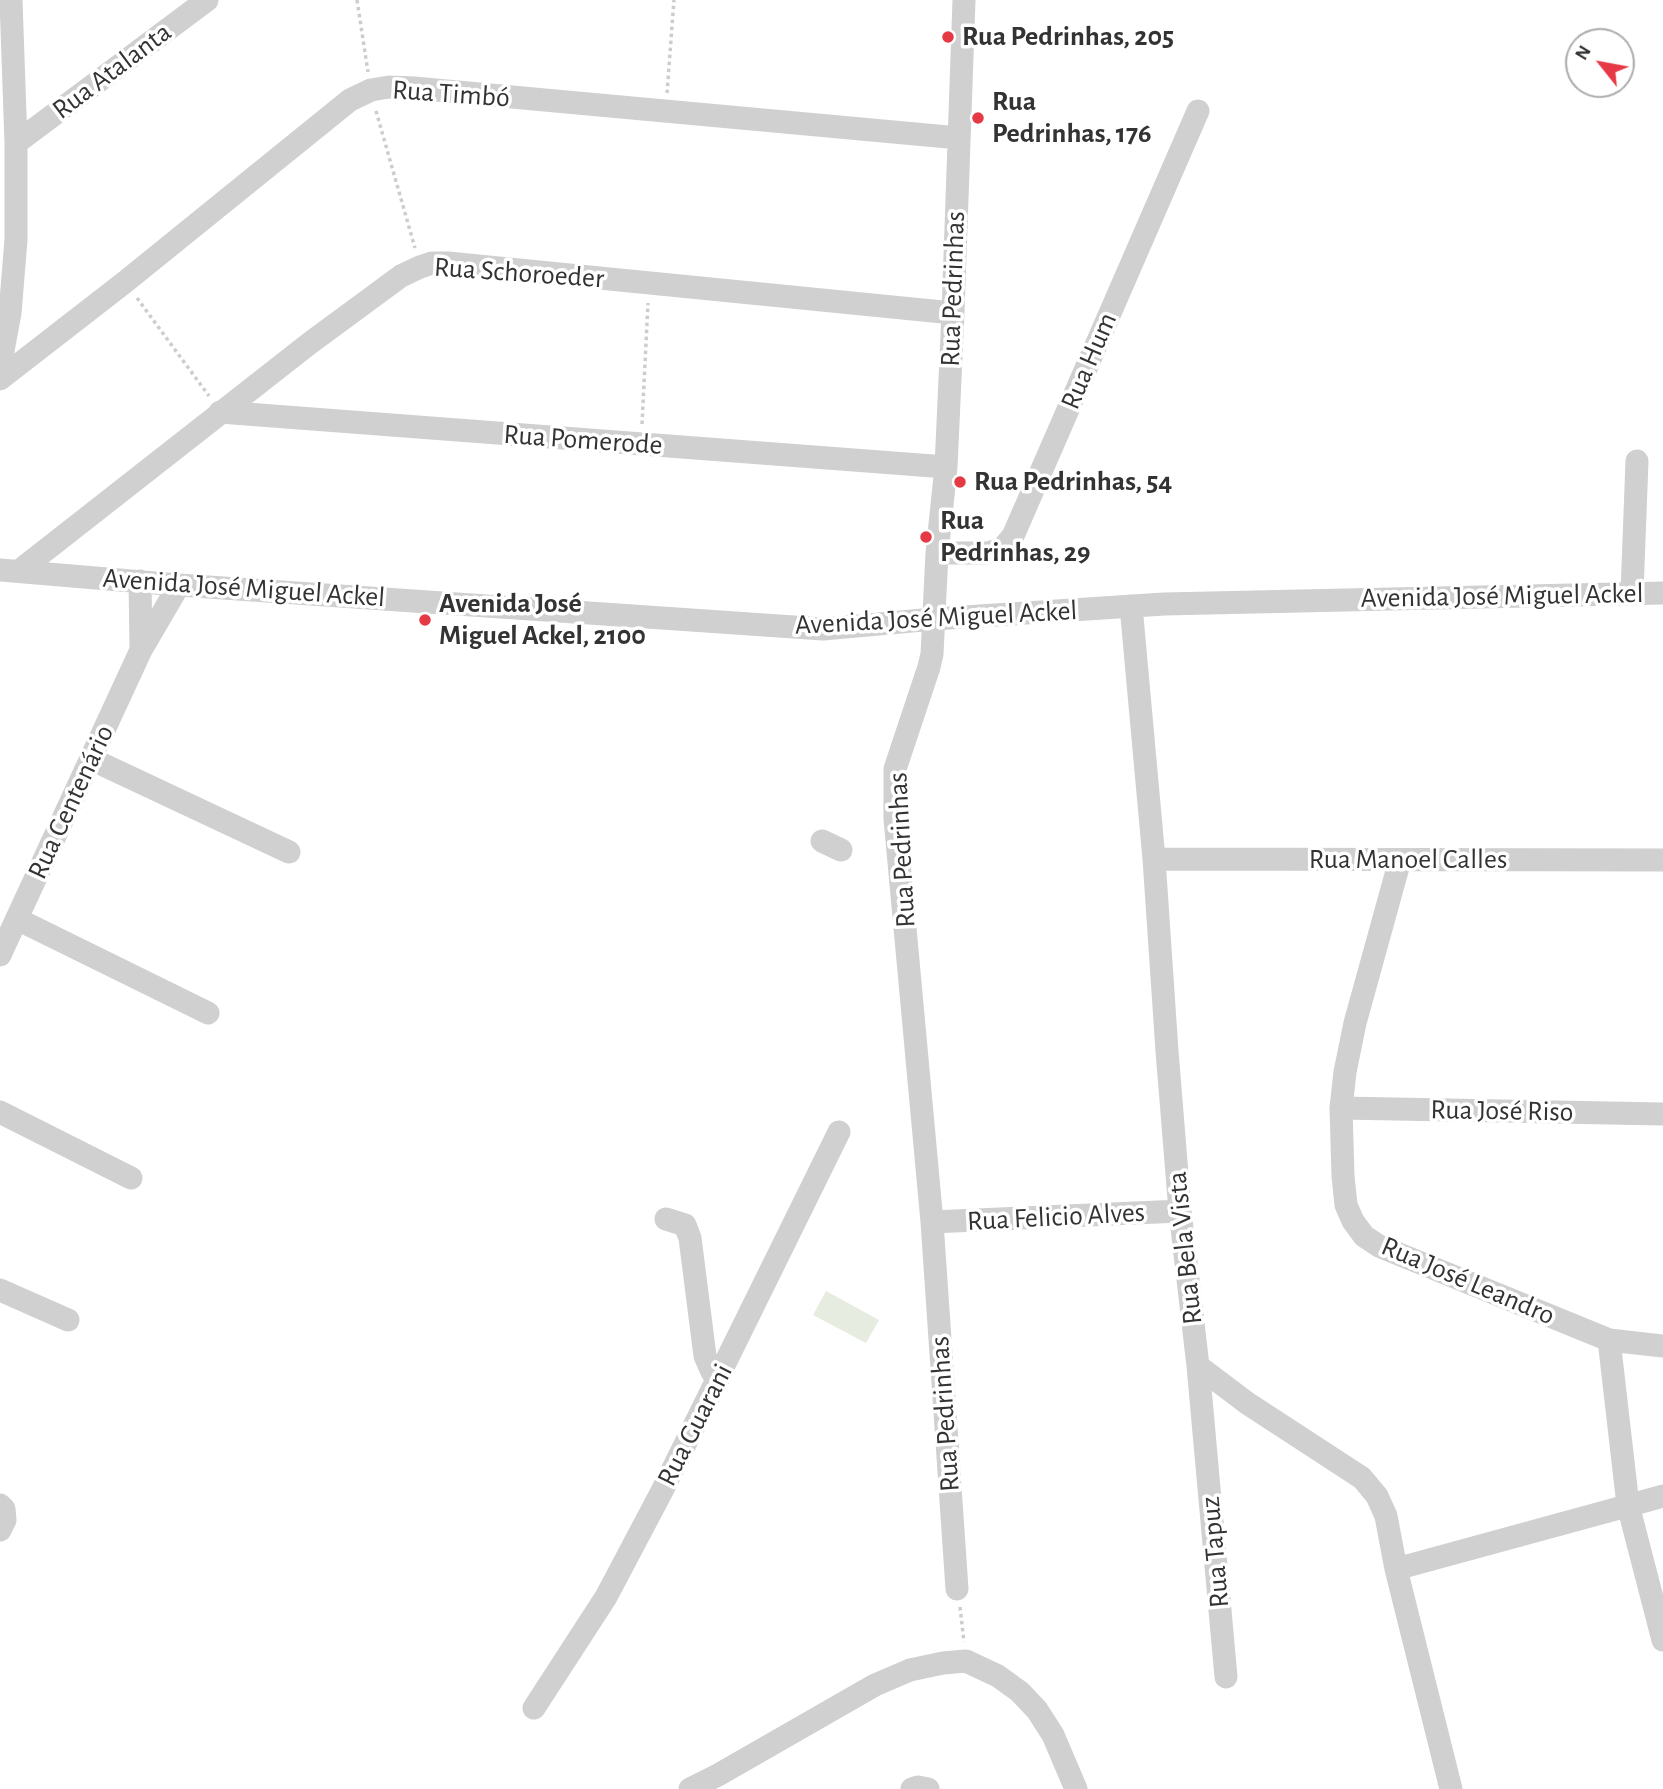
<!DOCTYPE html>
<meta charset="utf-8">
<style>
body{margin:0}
#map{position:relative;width:1663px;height:1789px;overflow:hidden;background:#fff;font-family:"Alegreya Sans",sans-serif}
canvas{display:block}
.north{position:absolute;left:1565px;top:28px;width:70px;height:70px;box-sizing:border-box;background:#fff;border:2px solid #adadad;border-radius:50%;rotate:301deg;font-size:19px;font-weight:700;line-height:28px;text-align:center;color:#333}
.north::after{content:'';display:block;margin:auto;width:24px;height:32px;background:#e63946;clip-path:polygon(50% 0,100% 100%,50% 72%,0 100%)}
</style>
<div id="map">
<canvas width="1663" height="1789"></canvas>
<div class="north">N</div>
</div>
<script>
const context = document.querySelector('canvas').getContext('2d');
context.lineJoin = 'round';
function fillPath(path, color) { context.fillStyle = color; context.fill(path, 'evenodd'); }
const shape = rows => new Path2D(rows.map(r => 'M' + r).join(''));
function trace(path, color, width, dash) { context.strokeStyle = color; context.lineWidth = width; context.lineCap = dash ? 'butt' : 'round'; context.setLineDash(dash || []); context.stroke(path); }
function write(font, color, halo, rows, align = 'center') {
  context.font = font + ' "Alegreya Sans",sans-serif'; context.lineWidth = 7; context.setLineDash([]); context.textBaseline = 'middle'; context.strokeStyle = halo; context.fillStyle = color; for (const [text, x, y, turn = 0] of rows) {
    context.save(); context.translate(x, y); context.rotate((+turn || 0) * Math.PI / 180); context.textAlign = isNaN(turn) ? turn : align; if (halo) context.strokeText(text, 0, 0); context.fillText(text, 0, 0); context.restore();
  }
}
fillPath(shape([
 [826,1291,879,1320,866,1343,813,1315]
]), '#e6ecdf');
trace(shape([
 [357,0,368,72],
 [667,93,674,0],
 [376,111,415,248],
 [137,298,209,396],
 [642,424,648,303],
 [960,1607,964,1642]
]), '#cdcdcd', 3.5, [3.5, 3.5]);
trace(shape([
 [16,143,207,0],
 [0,367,10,313,16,240,16,143,11,0],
 [0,379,125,282,350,100,371,90,389,87,414,88,959,138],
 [220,412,946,467],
 [937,553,987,553,1002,549,1013,536,1198,111],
 [0,570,179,585,823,629,934,619,1164,604,1663,593],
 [19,571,310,343,401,276,420,267,432,263,448,263,953,313],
 [140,581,141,650],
 [1632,593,1637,461],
 [1131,606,1154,859,1167,1051,1180,1211,1198,1366,1226,1677],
 [91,759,289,852],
 [822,841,841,850],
 [1154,859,1663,860],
 [1400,860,1355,1023,1345,1072,1341,1108,1343,1176,1346,1205,1353,1221,1364,1236,1379,1246,1609,1340,1663,1346],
 [17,919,208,1013],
 [0,955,141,650,179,585],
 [1341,1108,1663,1114],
 [0,1112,131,1178],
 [666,1219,685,1225,690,1238,705,1356,712,1372,719,1378],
 [932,1222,1180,1211],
 [0,1290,68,1320],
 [1609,1340,1628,1505,1663,1640],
 [1198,1366,1247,1403,1362,1478,1377,1496,1386,1516,1396,1569,1451,1789],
 [0,1505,4,1509,5,1520,0,1530],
 [1396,1569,1663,1496],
 [957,1589,932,1222,895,819,895,769,929,667,932,654,937,553,946,467,953,313,964,0],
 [534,1708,606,1597,662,1491,839,1132],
 [690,1789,718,1775,875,1685,910,1670,943,1663,966,1661,998,1676,1020,1692,1037,1710,1053,1735,1076,1789],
 [912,1789,918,1787,928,1789]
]), '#d0d0d0', 23);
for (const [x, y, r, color] of [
 [948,37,7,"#e63946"],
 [978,118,7,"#e63946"],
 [960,482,7,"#e63946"],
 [926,537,7,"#e63946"],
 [425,620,7,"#e63946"]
]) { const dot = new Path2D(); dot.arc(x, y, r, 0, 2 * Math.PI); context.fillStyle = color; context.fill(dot); trace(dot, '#fff', 2.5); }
write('bold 28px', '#333', '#fff', [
 ["Rua Pedrinhas, 205",962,37],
 ["Rua",992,102],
 ["Pedrinhas, 176",992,134],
 ["Rua Pedrinhas, 54",974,482],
 ["Rua",940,521],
 ["Pedrinhas, 29",940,553],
 ["Avenida José",439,604],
 ["Miguel Ackel, 2100",439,636]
], 'left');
write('28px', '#333', '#fff', [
 ["Rua Atalanta",112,71,-37],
 ["Rua Timbó",451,94,4],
 ["Rua Schoroeder",519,273,4],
 ["Rua Pedrinhas",953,289,-88],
 ["Rua Hum",1089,361,-67],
 ["Rua Pomerode",583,440,4],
 ["Avenida José Miguel Ackel",244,588,4],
 ["Avenida José Miguel Ackel",1502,596,-1],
 ["Avenida José Miguel Ackel",936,618,-3],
 ["Rua Centenário",71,802,-65],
 ["Rua Pedrinhas",902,850,-93],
 ["Rua Manoel Calles",1408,860],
 ["Rua José Riso",1502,1111,1],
 ["Rua Felicio Alves",1056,1217,-3],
 ["Rua Bela Vista",1185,1248,-96],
 ["Rua José Leandro",1468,1281,23],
 ["Rua Pedrinhas",945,1414,-94],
 ["Rua Guarani",695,1425,-63],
 ["Rua Tapuz",1215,1552,-95]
]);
</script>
